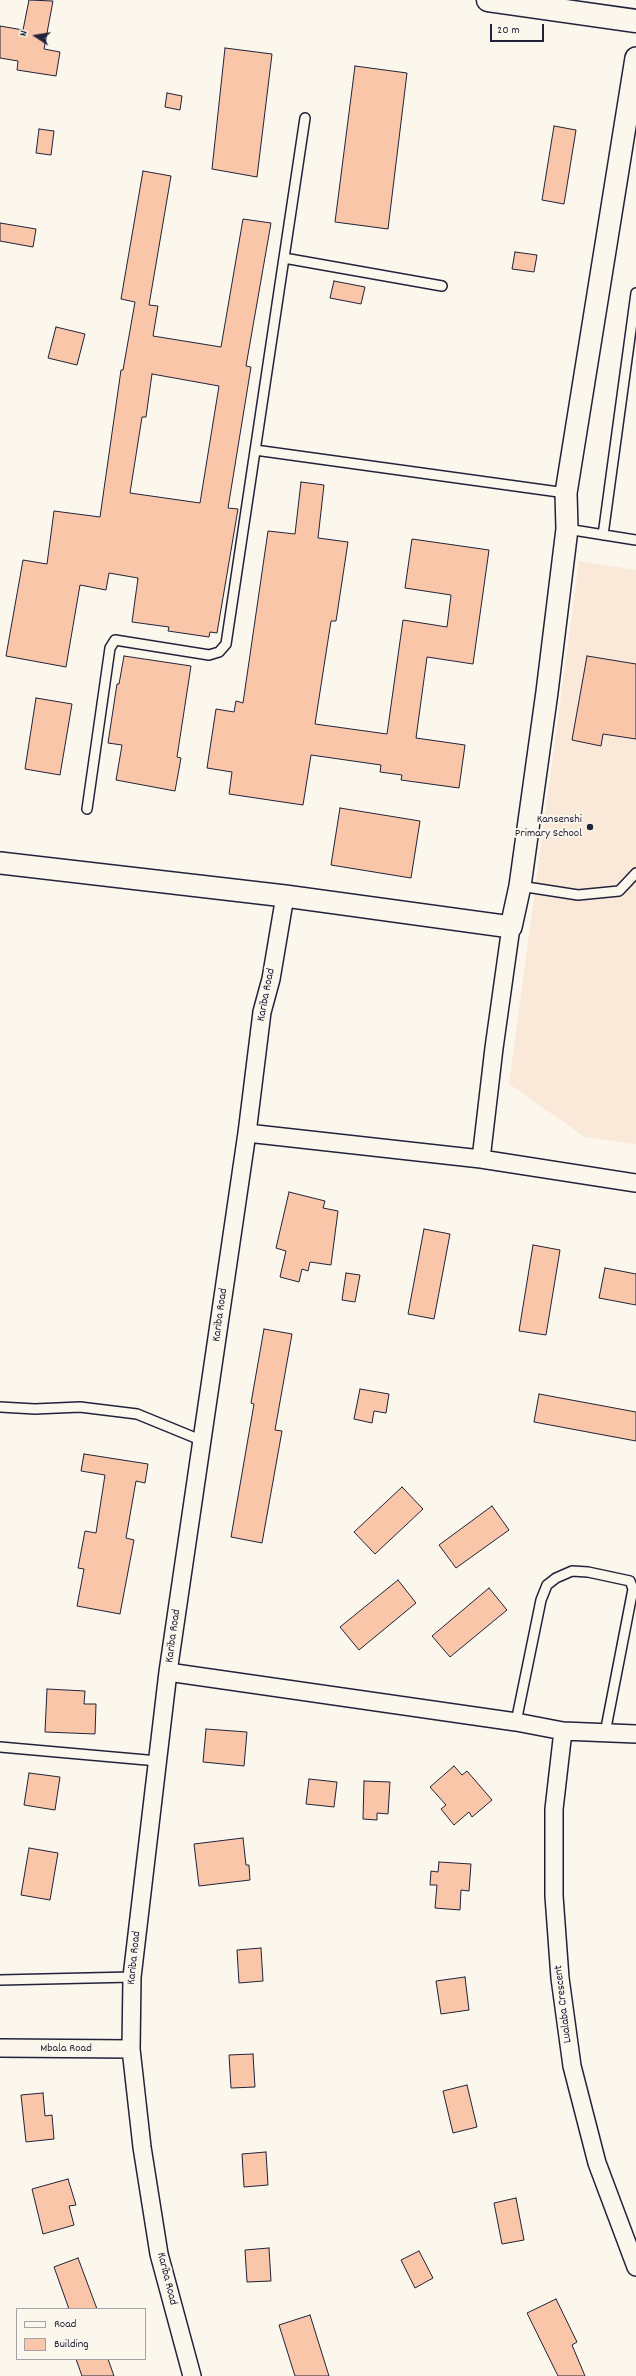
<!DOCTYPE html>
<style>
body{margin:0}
#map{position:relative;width:636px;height:2376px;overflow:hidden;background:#fbf7ec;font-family:Dekko,sans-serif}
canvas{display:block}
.legend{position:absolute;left:16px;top:2308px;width:130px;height:52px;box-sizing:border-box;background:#fbf7ec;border:1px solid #a4a2a5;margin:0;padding:5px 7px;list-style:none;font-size:12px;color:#22223b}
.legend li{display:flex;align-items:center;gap:8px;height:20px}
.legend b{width:20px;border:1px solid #a4a2a5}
.north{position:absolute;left:16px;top:16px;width:40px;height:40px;-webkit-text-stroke:3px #fbf7ec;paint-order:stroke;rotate:282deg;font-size:11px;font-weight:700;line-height:16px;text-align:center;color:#22223b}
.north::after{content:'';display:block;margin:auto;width:14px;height:18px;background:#22223b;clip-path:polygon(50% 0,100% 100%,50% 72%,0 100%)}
.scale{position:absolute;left:490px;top:24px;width:54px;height:18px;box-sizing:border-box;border:2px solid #22223b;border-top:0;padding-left:5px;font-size:12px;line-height:14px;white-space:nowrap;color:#22223b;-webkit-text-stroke:3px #fbf7ec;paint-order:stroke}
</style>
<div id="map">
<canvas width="636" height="2376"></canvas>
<ul class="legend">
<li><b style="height:5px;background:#fbf7ec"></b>Road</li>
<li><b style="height:11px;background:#f9c6a9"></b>Building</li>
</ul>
<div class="north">N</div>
<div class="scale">20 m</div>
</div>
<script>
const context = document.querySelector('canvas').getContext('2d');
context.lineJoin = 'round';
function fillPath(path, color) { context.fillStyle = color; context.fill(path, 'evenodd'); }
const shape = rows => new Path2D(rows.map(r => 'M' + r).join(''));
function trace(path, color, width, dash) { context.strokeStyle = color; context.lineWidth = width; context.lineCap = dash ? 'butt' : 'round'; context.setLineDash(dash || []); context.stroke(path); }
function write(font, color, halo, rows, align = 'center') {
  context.font = font + ' Dekko,sans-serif'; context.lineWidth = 4; context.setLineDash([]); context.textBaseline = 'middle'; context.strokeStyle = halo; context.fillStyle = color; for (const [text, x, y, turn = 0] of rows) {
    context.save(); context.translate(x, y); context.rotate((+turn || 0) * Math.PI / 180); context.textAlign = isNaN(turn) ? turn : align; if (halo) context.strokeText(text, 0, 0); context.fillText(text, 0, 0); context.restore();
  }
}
fillPath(shape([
 [579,561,636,570,636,1144,585,1137,509,1084]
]), '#fae8d8');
const building = shape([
 [29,0,53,1,44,49,60,52,56,76,17,70,18,61,0,58,0,26,23,30,29,0],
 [225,48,272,54,257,177,212,169,225,48],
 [355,66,407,73,388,229,335,222,355,66],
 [167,93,182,96,180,110,165,107,167,93],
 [554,126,576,130,564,204,542,200,554,126],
 [39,129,54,131,51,155,36,153,39,129],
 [143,171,171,176,149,305,158,306,153,336,221,347,243,219,271,223,246,366,251,367,228,508,238,509,217,633,210,632,209,637,168,631,169,627,132,622,138,578,109,573,106,590,80,585,66,667,6,656,23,560,47,564,54,511,100,517,121,370,123,370,135,302,121,299,143,171],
 [152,374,219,386,200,503,130,493,142,417,146,417,152,374],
 [0,223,36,229,33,247,0,241,0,223],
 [515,252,537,255,534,272,512,269,515,252],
 [334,281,365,287,361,304,330,298,334,281],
 [56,327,85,334,77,365,48,358,56,327],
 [301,482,324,485,318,538,348,542,336,621,331,621,315,724,387,734,403,620,447,627,451,595,405,588,412,539,489,550,473,664,427,657,416,738,465,745,459,788,401,780,402,775,380,772,381,765,311,755,303,805,229,794,232,772,207,768,216,709,234,712,236,701,243,703,268,531,295,534,301,482],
 [124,656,191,666,177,757,181,758,175,791,116,780,122,745,108,743,117,684,119,684,124,656],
 [587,656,636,664,636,739,603,734,601,746,572,740,587,656],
 [36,698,72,704,60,775,25,769,36,698],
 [340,808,420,821,411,878,331,865,340,808],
 [289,1192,325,1201,323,1208,338,1211,331,1265,310,1262,308,1271,302,1269,299,1282,280,1277,286,1251,276,1248,289,1192],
 [424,1229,450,1234,434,1319,408,1314,424,1229],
 [533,1245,560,1250,546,1335,519,1331,533,1245],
 [605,1268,636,1274,636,1305,599,1298,605,1268],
 [346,1273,360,1275,355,1302,342,1300,346,1273],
 [264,1329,292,1334,275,1430,282,1431,262,1543,231,1537,254,1404,251,1403,264,1329],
 [360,1389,389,1394,386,1413,374,1411,372,1423,354,1419,360,1389],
 [539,1394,636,1412,636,1441,534,1422,539,1394],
 [84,1454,148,1464,145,1483,136,1481,126,1538,134,1540,120,1614,77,1606,84,1569,78,1568,85,1531,96,1533,105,1475,81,1471,84,1454],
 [402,1487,423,1509,375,1554,354,1532,402,1487],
 [492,1506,509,1530,456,1568,439,1545,492,1506],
 [398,1580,416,1603,359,1650,340,1627,398,1580],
 [489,1588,507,1610,450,1657,432,1636,489,1588],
 [47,1689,85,1691,84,1704,96,1704,95,1734,45,1732,47,1689],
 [206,1729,247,1732,244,1766,203,1762,206,1729],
 [454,1766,462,1775,467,1771,492,1800,472,1817,469,1812,454,1825,441,1809,446,1805,430,1787,454,1766],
 [29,1773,60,1777,55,1810,24,1805,29,1773],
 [309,1779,337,1782,334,1807,306,1804,309,1779],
 [364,1781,390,1782,388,1814,377,1813,377,1820,363,1819,364,1781],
 [243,1838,246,1865,249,1865,250,1880,199,1886,194,1844,243,1838],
 [29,1848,58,1853,50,1900,21,1895,29,1848],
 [439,1862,471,1864,469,1891,461,1890,460,1910,435,1908,437,1885,430,1885,431,1871,438,1872,439,1862],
 [261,1948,263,1981,239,1983,237,1950,261,1948],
 [465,1977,469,2010,441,2014,436,1981,465,1977],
 [253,2054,255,2087,231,2088,229,2055,253,2054],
 [467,2085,477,2127,453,2133,443,2091,467,2085],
 [43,2093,45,2116,52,2115,54,2139,26,2142,21,2095,43,2093],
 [266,2152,268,2185,244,2187,242,2154,266,2152],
 [68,2179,76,2205,69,2206,74,2225,43,2234,32,2189,68,2179],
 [516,2198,524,2240,502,2244,494,2203,516,2198],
 [269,2248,271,2281,247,2282,245,2250,269,2248],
 [419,2251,433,2278,415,2288,401,2260,419,2251],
 [78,2258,97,2309,69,2309,54,2267,78,2258],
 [556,2299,577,2342,572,2345,585,2376,558,2376,527,2313,556,2299],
 [310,2315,329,2376,295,2376,279,2325,310,2315],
 [76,2359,108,2359,114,2376,82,2376,76,2359]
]);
fillPath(building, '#f9c6a9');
trace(building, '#22223b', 1);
const service = shape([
 [284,258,442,286],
 [255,450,566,493],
 [567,529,636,540],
 [603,535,636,293],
 [87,809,110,648,115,640,209,655,219,652,226,644,305,118],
 [520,886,578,895,619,891,636,873],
 [0,1407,35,1409,80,1407,137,1414,203,1441],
 [516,1722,541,1600,547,1585,556,1578,572,1571,588,1572,630,1581,633,1589,605,1733],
 [0,1747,158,1761],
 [0,1980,132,1977]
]);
const minor = shape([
 [247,1133,481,1159,636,1183],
 [481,1159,494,1048,511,927],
 [168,1672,516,1722,563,1731,636,1734],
 [563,1731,554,1809,554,1896,560,1978,572,2066,597,2163,636,2267],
 [0,2048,131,2049],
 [192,2376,159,2254,142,2147,131,2049,132,1977,168,1672,247,1133,262,1012,271,979,285,896]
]);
const tertiary = shape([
 [0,863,285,896,511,927,520,886,547,692,567,529,566,493,636,58]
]);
const secondary = shape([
 [488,0,636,21]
]);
trace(service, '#22223b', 12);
trace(minor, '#22223b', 20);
trace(tertiary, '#22223b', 24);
trace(secondary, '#22223b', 25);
trace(service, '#fbf7ec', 9);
trace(minor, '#fbf7ec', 17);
trace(tertiary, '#fbf7ec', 21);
trace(secondary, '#fbf7ec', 22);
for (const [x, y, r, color] of [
 [590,827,4,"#22223b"]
]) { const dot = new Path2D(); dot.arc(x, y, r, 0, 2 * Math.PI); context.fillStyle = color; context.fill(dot); trace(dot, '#fbf7ec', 1.5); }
write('12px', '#22223b', '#fbf7ec', [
 ["Kansenshi",582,820],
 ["Primary School",582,834]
], 'right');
write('12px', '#22223b', '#fbf7ec', [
 ["Kariba Road",267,995,-79],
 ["Kariba Road",221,1315,-82],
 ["Kariba Road",174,1636,-82],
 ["Kariba Road",135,1958,-84],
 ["Lualaba Crescent",564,2004,-97],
 ["Mbala Road",66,2049],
 ["Kariba Road",166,2279,76]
]);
</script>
